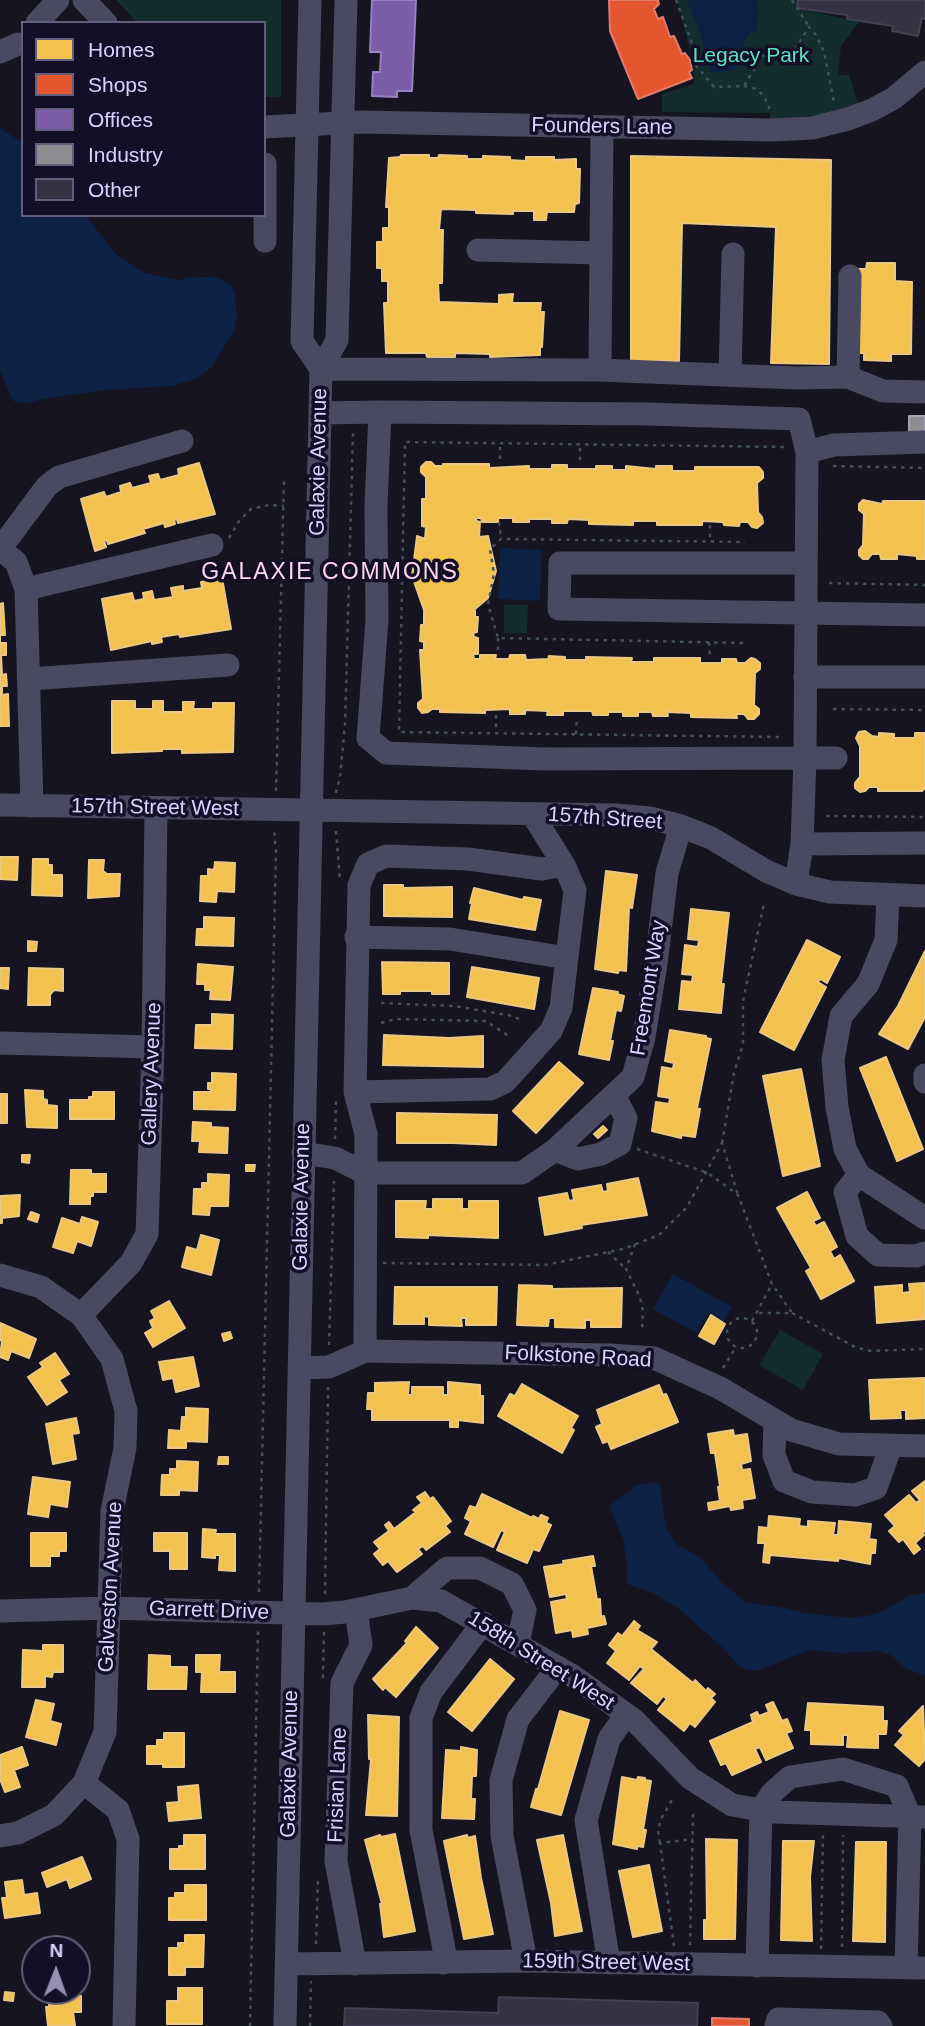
<!DOCTYPE html>
<style>
body{margin:0}
#map{position:relative;width:925px;height:2026px;overflow:hidden;background:#161421;font-family:Helvetica,sans-serif}
canvas{display:block}
.legend{position:absolute;left:21px;top:21px;width:245px;height:196px;box-sizing:border-box;background:#130f26;border:2px solid #625e7d;margin:0;padding:9px 12px;list-style:none;font-size:21px;color:#d9d4ff}
.legend li{display:flex;align-items:center;gap:14px;height:35px}
.legend b{width:35px;border:2px solid #625e7d}
.north{position:absolute;left:21px;top:1935px;width:70px;height:70px;box-sizing:border-box;background:#130f26;border:2px solid #625e7d;border-radius:50%;rotate:1deg;font-size:19px;font-weight:700;line-height:28px;text-align:center;color:#d9d4ff}
.north::after{content:'';display:block;margin:auto;width:24px;height:32px;background:#9591b1;clip-path:polygon(50% 0,100% 100%,50% 72%,0 100%)}
</style>
<div id="map">
<canvas width="925" height="2026"></canvas>
<ul class="legend">
<li><b style="height:19px;background:#f2c14e"></b>Homes</li>
<li><b style="height:19px;background:#e4572e"></b>Shops</li>
<li><b style="height:19px;background:#7b5ea7"></b>Offices</li>
<li><b style="height:19px;background:#8d8d92"></b>Industry</li>
<li><b style="height:19px;background:#343243"></b>Other</li>
</ul>
<div class="north">N</div>
</div>
<script>
const context = document.querySelector('canvas').getContext('2d');
context.lineJoin = 'round';
function fillPath(path, color) { context.fillStyle = color; context.fill(path, 'evenodd'); }
const shape = rows => new Path2D(rows.map(r => 'M' + r).join(''));
function trace(path, color, width, dash) { context.strokeStyle = color; context.lineWidth = width; context.lineCap = dash ? 'butt' : 'round'; context.setLineDash(dash || []); context.stroke(path); }
function write(font, color, halo, rows, align = 'center') {
  context.font = font + ' Helvetica,sans-serif'; context.lineWidth = 7; context.setLineDash([]); context.textBaseline = 'middle'; context.strokeStyle = halo; context.fillStyle = color; for (const [text, x, y, turn = 0] of rows) {
    context.save(); context.translate(x, y); context.rotate((+turn || 0) * Math.PI / 180); context.textAlign = isNaN(turn) ? turn : align; if (halo) context.strokeText(text, 0, 0); context.fillText(text, 0, 0); context.restore();
  }
}
fillPath(shape([
 [116,0,281,0,281,97,264,97,264,23,138,23],
 [677,0,799,0,797,8,859,22,841,46,838,75,849,75,858,103,835,112,795,118,770,119,770,113,662,112,662,94,694,84,694,65],
 [504,605,528,605,527,633,504,633],
 [780,1330,823,1354,803,1390,759,1365]
]), '#132c2d');
fillPath(shape([
 [687,0,756,0,758,6,757,30,750,33,744,42,743,60,733,70,712,73,705,54,700,31],
 [0,128,23,143,23,215,85,215,116,254,145,273,178,280,193,277,215,277,230,284,235,293,237,318,234,331,211,368,198,378,172,386,106,390,43,399,25,404,13,401,0,371],
 [500,548,542,550,540,601,498,599],
 [673,1274,732,1307,723,1322,707,1314,696,1333,653,1309],
 [650,1483,660,1484,664,1517,667,1529,676,1544,700,1557,722,1583,746,1602,785,1608,804,1613,850,1618,877,1614,909,1596,925,1593,925,1676,905,1668,891,1655,878,1651,840,1653,810,1650,756,1671,741,1668,721,1646,679,1609,655,1594,627,1584,627,1565,623,1539,609,1506,637,1485]
]), '#0d2144');
const homes = shape([
 [401,155,429,155,429,158,438,158,439,155,467,156,467,159,483,159,483,156,510,157,510,160,526,161,526,157,554,157,554,160,576,159,576,169,580,169,579,203,575,204,574,212,547,212,546,220,534,220,534,211,513,211,513,214,476,213,476,210,441,209,439,230,443,230,442,283,438,283,439,302,499,304,499,295,513,294,512,303,541,303,540,312,544,312,542,347,540,346,540,355,490,357,490,354,455,353,455,357,427,357,426,353,386,353,384,303,388,303,388,281,382,281,382,268,377,268,377,242,383,242,383,228,389,228,389,207,386,207,389,158,400,157,401,155],
 [631,156,831,160,829,364,771,363,776,227,682,223,679,361,631,361,631,156],
 [867,263,895,263,895,281,912,282,911,354,891,354,891,361,864,360,864,353,857,353,858,269,866,269,867,263],
 [426,462,431,462,435,466,443,466,443,464,489,464,489,468,529,466,529,469,552,469,552,465,567,465,567,469,596,469,596,466,612,466,612,470,626,470,626,466,656,469,656,466,672,466,672,471,695,471,695,467,759,467,763,472,763,478,757,483,758,512,762,517,763,523,757,528,752,527,748,522,740,522,739,526,724,525,723,522,702,521,702,525,657,525,657,521,633,521,633,525,589,524,589,520,568,519,567,523,552,523,552,519,529,519,529,522,513,522,513,518,498,518,498,522,482,522,481,518,476,518,476,521,480,522,479,537,488,536,496,571,488,598,475,609,475,617,478,617,477,632,473,633,474,637,478,638,478,654,473,654,474,659,480,659,480,655,496,655,495,659,509,659,510,655,525,655,526,660,548,659,549,656,565,657,565,660,586,660,586,657,632,658,631,662,654,662,654,658,700,658,700,663,722,663,722,659,736,659,737,663,745,663,751,658,755,659,760,663,760,669,755,673,754,705,759,709,759,714,754,719,748,719,744,714,736,714,737,718,691,717,691,713,667,712,668,716,653,716,652,712,638,712,638,716,623,716,623,712,608,712,608,715,593,715,592,711,563,711,563,715,547,715,548,711,525,710,525,714,510,714,510,709,485,710,485,713,440,712,440,709,432,709,428,712,422,713,418,708,418,703,423,699,420,650,424,650,424,642,420,641,421,625,424,625,424,610,412,576,417,536,425,539,426,527,422,526,422,499,426,499,426,477,421,472,421,467,426,462],
 [199,463,215,514,178,523,177,519,174,520,175,524,165,527,164,523,143,529,145,533,108,544,107,540,104,541,106,547,95,551,81,499,104,492,106,497,121,492,120,486,130,483,132,488,151,483,149,476,158,474,160,480,179,475,178,469,199,463],
 [863,500,882,504,883,501,925,501,925,559,917,559,917,556,897,554,897,559,881,559,880,554,872,554,868,559,863,559,859,555,859,550,863,545,864,514,859,510,859,504,863,500],
 [222,578,231,629,180,637,179,634,161,637,162,642,152,644,152,641,111,650,102,599,132,593,134,601,144,599,143,593,152,591,154,600,173,597,171,588,183,586,183,591,202,588,201,582,222,578],
 [3,603,5,635,0,635,0,643,6,643,6,655,1,655,2,675,6,674,7,686,2,686,2,695,8,694,9,726,0,726,0,604,3,603],
 [112,701,135,701,135,709,153,709,153,701,163,701,163,712,183,712,183,702,194,702,193,709,213,709,213,703,234,703,233,752,182,753,182,749,162,749,162,751,112,753,112,701],
 [865,731,872,736,879,737,879,733,894,734,894,738,915,738,915,733,925,733,925,788,922,791,878,791,878,787,869,787,865,791,860,792,855,788,855,783,860,777,860,746,856,738,859,732,865,731],
 [0,857,18,857,17,880,0,879,0,857],
 [33,859,48,859,48,865,52,865,52,875,62,875,62,896,32,895,33,859],
 [89,860,104,860,103,871,107,874,120,874,119,896,88,898,89,860],
 [215,862,235,863,234,892,217,891,216,902,200,901,201,876,208,876,208,869,214,870,215,862],
 [606,871,637,875,632,908,629,907,626,971,619,970,618,973,595,969,606,871],
 [384,885,403,885,403,888,452,887,452,917,384,916,384,885],
 [474,888,523,900,524,897,541,900,535,930,469,919,472,903,470,903,474,888],
 [691,909,729,913,721,984,724,984,721,1013,679,1009,682,981,692,982,693,975,682,974,685,945,698,947,699,940,688,939,691,909],
 [204,917,234,918,233,946,196,945,197,929,204,929,204,917],
 [807,940,840,957,827,983,820,979,818,982,826,987,794,1050,760,1032,807,940],
 [28,941,37,942,36,951,28,951,28,941],
 [925,951,925,1017,908,1049,879,1034,898,1006,925,951],
 [382,962,449,963,449,994,432,994,432,991,400,991,400,994,383,994,382,962],
 [198,964,233,967,230,1000,210,999,211,990,205,990,205,984,197,984,198,964],
 [472,967,539,978,534,1009,467,997,472,967],
 [0,968,9,968,8,989,0,988,0,968],
 [29,968,63,969,63,991,54,990,50,995,50,1005,28,1005,29,968],
 [593,988,618,992,617,994,624,996,621,1011,616,1010,610,1041,613,1041,609,1060,579,1054,593,988],
 [212,1014,233,1015,232,1049,195,1048,196,1025,212,1025,212,1014],
 [670,1030,706,1036,706,1038,711,1039,697,1108,700,1109,695,1137,681,1135,681,1138,652,1131,656,1102,669,1104,670,1098,658,1096,662,1067,673,1069,674,1063,665,1061,670,1030],
 [384,1035,449,1038,483,1036,483,1067,383,1065,384,1035],
 [886,1057,923,1149,897,1161,860,1068,886,1057],
 [559,1062,583,1083,536,1133,513,1111,559,1062],
 [801,1069,820,1166,783,1176,763,1076,801,1069],
 [212,1073,236,1074,235,1110,194,1109,194,1092,211,1092,211,1089,208,1089,208,1083,212,1083,212,1073],
 [25,1090,43,1091,43,1099,47,1100,47,1105,57,1106,57,1128,27,1127,25,1090],
 [93,1092,114,1092,114,1119,70,1119,70,1100,89,1100,89,1097,93,1097,93,1092],
 [0,1094,7,1094,7,1123,0,1123,0,1094],
 [397,1113,497,1115,496,1145,453,1143,397,1143,397,1113],
 [193,1122,211,1123,211,1127,228,1128,227,1153,199,1152,200,1141,192,1141,193,1122],
 [603,1126,607,1130,598,1138,594,1134,603,1126],
 [22,1155,30,1155,29,1163,22,1162,22,1155],
 [246,1165,255,1165,254,1171,246,1171,246,1165],
 [71,1170,91,1170,91,1174,106,1174,106,1192,93,1192,93,1196,90,1196,90,1204,70,1204,71,1170],
 [208,1174,229,1175,228,1206,210,1206,209,1215,193,1214,194,1189,202,1189,202,1183,208,1183,208,1174],
 [638,1178,647,1215,581,1225,582,1228,545,1235,539,1198,567,1193,569,1201,574,1200,572,1190,601,1185,603,1192,608,1191,607,1184,638,1178],
 [807,1192,820,1218,813,1221,816,1226,824,1222,837,1247,830,1251,834,1259,840,1255,854,1281,821,1299,806,1271,811,1268,777,1208,807,1192],
 [20,1195,19,1216,2,1218,2,1223,0,1223,0,1196,20,1195],
 [433,1199,462,1199,462,1209,469,1209,469,1201,498,1201,498,1238,428,1235,428,1238,396,1237,396,1201,426,1201,425,1209,433,1209,433,1199],
 [31,1212,39,1215,37,1222,28,1219,31,1212],
 [82,1217,98,1222,91,1246,77,1241,73,1253,53,1247,62,1218,80,1224,82,1217],
 [201,1235,219,1240,211,1275,182,1267,187,1247,197,1250,201,1235],
 [925,1283,925,1319,877,1323,875,1287,902,1285,902,1293,910,1292,909,1284,925,1283],
 [519,1285,552,1286,552,1289,622,1288,621,1327,591,1327,591,1320,585,1320,585,1328,555,1327,555,1318,549,1318,548,1326,517,1325,519,1285],
 [395,1287,497,1287,496,1325,466,1325,466,1318,461,1318,462,1326,429,1325,429,1317,424,1316,424,1324,394,1324,395,1287],
 [169,1301,185,1328,153,1347,145,1333,153,1328,150,1321,155,1318,151,1311,169,1301],
 [711,1315,725,1324,714,1344,699,1336,711,1315],
 [0,1323,36,1339,29,1358,11,1351,8,1360,0,1357,2,1341,0,1340,0,1323],
 [230,1332,232,1338,224,1341,222,1334,230,1332],
 [55,1353,69,1374,59,1380,67,1392,47,1405,28,1377,43,1367,40,1363,55,1353],
 [193,1357,199,1386,176,1392,173,1378,163,1380,159,1362,193,1357],
 [925,1378,925,1418,906,1419,906,1410,900,1410,901,1418,871,1419,869,1380,925,1378],
 [409,1382,408,1395,412,1395,412,1387,443,1387,443,1395,448,1395,448,1382,480,1385,480,1396,483,1396,483,1423,458,1420,458,1427,450,1427,450,1420,372,1420,372,1409,367,1409,368,1393,375,1393,375,1383,409,1382],
 [522,1384,578,1416,571,1428,574,1430,562,1453,498,1416,510,1394,515,1396,522,1384],
 [659,1385,663,1395,666,1394,678,1422,611,1449,608,1441,603,1443,596,1427,602,1424,597,1410,659,1385],
 [186,1408,208,1409,207,1442,186,1441,186,1448,168,1448,169,1430,181,1431,182,1417,186,1417,186,1408],
 [76,1418,79,1433,72,1434,76,1459,53,1464,46,1424,76,1418],
 [733,1430,734,1436,747,1434,751,1461,741,1464,742,1470,750,1469,755,1498,742,1500,743,1508,731,1510,730,1506,709,1510,708,1503,720,1501,718,1487,720,1486,715,1453,711,1453,708,1434,733,1430],
 [219,1457,228,1457,228,1464,218,1464,219,1457],
 [177,1461,198,1462,197,1491,179,1490,179,1495,161,1495,162,1475,170,1475,170,1469,177,1469,177,1461],
 [33,1477,70,1482,67,1507,50,1504,48,1517,28,1514,33,1477],
 [925,1481,925,1531,922,1533,924,1535,915,1543,920,1549,914,1554,903,1539,899,1542,889,1531,895,1526,885,1515,909,1495,916,1503,920,1500,912,1491,925,1481],
 [425,1492,430,1499,433,1497,451,1521,445,1526,450,1532,426,1550,423,1546,418,1549,422,1554,397,1572,388,1561,383,1565,374,1554,380,1549,374,1542,389,1531,385,1525,389,1522,394,1529,416,1512,413,1510,422,1503,417,1497,425,1492],
 [482,1494,532,1518,533,1516,539,1519,541,1515,548,1518,546,1523,551,1525,539,1551,533,1549,527,1563,497,1550,505,1532,501,1530,493,1547,465,1534,471,1521,465,1518,470,1506,476,1508,482,1494],
 [769,1516,800,1519,799,1526,808,1527,808,1521,835,1523,833,1535,838,1535,839,1521,871,1524,869,1539,876,1540,875,1553,871,1553,870,1564,839,1558,838,1561,770,1555,769,1563,763,1562,765,1543,758,1543,759,1527,768,1528,769,1516],
 [203,1529,216,1530,215,1534,235,1534,235,1571,219,1570,220,1555,215,1555,215,1558,202,1557,203,1529],
 [31,1533,66,1533,66,1551,59,1551,59,1556,50,1556,50,1566,31,1566,31,1533],
 [154,1533,187,1533,187,1569,170,1569,170,1551,154,1551,154,1533],
 [593,1556,595,1566,591,1566,597,1600,600,1599,601,1617,604,1616,606,1624,587,1628,588,1634,573,1637,572,1630,556,1633,551,1602,567,1599,566,1594,550,1597,544,1567,564,1564,563,1561,593,1556],
 [634,1621,640,1626,637,1630,657,1642,651,1649,693,1683,695,1680,706,1691,708,1688,715,1694,711,1698,715,1702,695,1727,690,1723,684,1731,658,1710,667,1699,663,1696,657,1704,631,1683,644,1669,640,1666,629,1680,607,1663,616,1651,609,1645,618,1633,622,1636,634,1621],
 [416,1627,438,1648,396,1697,385,1687,383,1690,373,1679,407,1643,405,1641,416,1627],
 [43,1645,63,1645,63,1672,53,1672,52,1677,45,1676,45,1687,22,1687,23,1650,43,1651,43,1645],
 [149,1655,170,1656,170,1667,187,1667,186,1689,148,1689,149,1655],
 [196,1655,220,1655,219,1672,235,1672,235,1692,201,1692,202,1672,196,1672,196,1655],
 [490,1659,514,1679,472,1731,448,1712,490,1659],
 [36,1700,54,1704,50,1721,61,1724,56,1745,26,1737,36,1700],
 [773,1702,782,1721,787,1719,792,1731,786,1733,793,1748,766,1760,760,1747,755,1749,761,1762,732,1775,726,1763,721,1765,710,1741,753,1722,751,1715,757,1712,759,1716,769,1712,766,1705,773,1702],
 [808,1703,883,1707,883,1721,887,1721,886,1734,878,1734,878,1748,847,1747,848,1735,843,1735,843,1745,811,1744,811,1730,805,1730,808,1703],
 [923,1706,925,1759,919,1766,895,1745,904,1735,899,1731,923,1706],
 [560,1711,589,1720,561,1815,531,1807,536,1789,538,1789,560,1711],
 [368,1715,399,1717,397,1816,366,1815,371,1759,369,1759,368,1715],
 [164,1733,184,1733,184,1767,163,1767,163,1764,147,1764,147,1746,157,1746,157,1740,164,1740,164,1733],
 [22,1747,28,1765,14,1770,20,1787,5,1792,0,1779,0,1755,22,1747],
 [461,1747,477,1750,476,1776,472,1776,471,1799,475,1799,474,1819,442,1818,446,1750,461,1751,461,1747],
 [622,1777,637,1780,638,1777,645,1778,645,1780,651,1781,643,1830,646,1830,643,1847,637,1846,637,1849,613,1844,622,1777],
 [198,1785,201,1818,169,1821,167,1803,179,1802,178,1787,198,1785],
 [395,1834,415,1931,384,1937,380,1904,382,1904,365,1840,380,1835,381,1837,395,1834],
 [184,1835,205,1835,205,1869,170,1869,170,1849,179,1849,179,1846,184,1846,184,1835],
 [467,1835,468,1838,475,1836,481,1878,493,1934,464,1939,444,1841,467,1835],
 [563,1835,582,1931,555,1936,551,1903,537,1840,563,1835],
 [706,1839,737,1840,735,1939,704,1939,704,1920,707,1920,706,1839],
 [783,1841,814,1841,810,1877,812,1941,781,1940,783,1841],
 [856,1842,886,1842,885,1942,853,1941,856,1842],
 [82,1857,91,1879,70,1888,67,1879,47,1887,42,1873,82,1857],
 [649,1865,662,1931,633,1937,619,1871,649,1865],
 [22,1880,24,1895,37,1893,40,1913,5,1918,2,1898,7,1898,5,1882,22,1880],
 [185,1885,206,1885,206,1920,169,1920,169,1898,175,1898,175,1893,185,1893,185,1885],
 [185,1935,204,1935,203,1967,185,1967,185,1975,169,1975,169,1948,178,1948,178,1943,185,1943,185,1935],
 [77,1969,82,1969,81,1984,77,1984,77,1969],
 [178,1988,202,1988,202,2024,167,2024,167,2001,178,2001,178,1988],
 [5,1992,14,1993,13,2001,4,2000,5,1992],
 [49,1996,81,1996,81,2012,73,2012,75,2026,48,2026,46,2007,49,2007,49,1996]
]);
fillPath(homes, '#f2c14e');
trace(homes, '#eac783', 2);
const shops = shape([
 [609,0,658,0,659,4,654,9,658,19,663,17,670,37,674,36,682,54,685,53,690,60,692,70,689,72,692,78,638,99,610,31,609,0],
 [712,2018,749,2019,749,2026,712,2026,712,2018]
]);
fillPath(shops, '#e4572e');
trace(shops, '#e17c6d', 2);
const offices = shape([
 [372,0,416,0,412,91,397,91,397,97,372,96,373,72,380,72,381,52,370,52,372,0]
]);
fillPath(offices, '#7b5ea7');
trace(offices, '#9781c1', 2);
const industry = shape([
 [909,416,925,416,925,433,909,433,909,416]
]);
fillPath(industry, '#8d8d92');
trace(industry, '#a4a2b3', 2);
const building = shape([
 [798,0,925,0,925,19,922,18,918,36,892,31,893,26,847,19,847,15,797,8,798,0],
 [499,1997,698,2003,697,2026,344,2026,345,2008,498,2013,499,1997]
]);
fillPath(building, '#343243');
trace(building, '#433f54', 2);
trace(shape([
 [676,0,691,40,695,64,714,87,744,86,762,56,785,54,795,49,809,27,816,35,824,52,834,102],
 [792,0,809,27],
 [744,86,756,89,764,96,770,110],
 [500,459,500,443],
 [580,460,580,446],
 [833,466,925,468],
 [499,522,501,539],
 [710,525,710,542],
 [229,538,239,521,251,509,269,505,284,506],
 [829,583,925,585],
 [498,638,498,652],
 [709,642,710,656],
 [743,643,498,638,488,604,494,574,490,549,501,539,745,542],
 [833,709,925,710],
 [496,715,496,733],
 [576,734,577,718],
 [779,737,399,732,405,442,786,447],
 [276,791,284,480],
 [336,793,340,777,345,725,353,433],
 [826,816,925,817],
 [336,831,340,880],
 [381,1003,454,1006,513,1016,522,1021],
 [381,1023,395,1019,486,1021,510,1037],
 [335,1139,336,1100],
 [722,1143,734,1073,743,1044,743,1001,764,904],
 [637,1149,708,1173,738,1195,772,1284,792,1313,757,1313],
 [635,1244,626,1269,640,1297,643,1312,642,1329],
 [608,1252,626,1269],
 [383,1263,545,1265,623,1249,659,1235,687,1207,722,1143,738,1195],
 [792,1313,855,1347,871,1351,925,1349],
 '727 1333a15 15 0 1 1 30 0a15 15 0 1 1-30 0Z',
 [752,1321,772,1284],
 [329,1345,334,1181],
 [723,1368,736,1347],
 [259,1592,276,852,274,829],
 [325,1594,328,1387],
 [323,1678,324,1632],
 [660,1843,658,1831,661,1819,672,1800],
 [316,1944,318,1877],
 [690,1945,693,1813],
 [674,1946,660,1843,693,1839],
 [842,1947,843,1835],
 [821,1949,823,1833],
 [250,2026,258,1630],
 [310,2026,311,1981]
]), '#44505f', 2.5, [3.5, 5]);
trace(shape([
 [84,0,106,23],
 [310,0,302,341,321,369],
 [37,23,58,0],
 [0,52,18,44],
 [264,127,361,122,772,130,812,128,848,119,872,110,894,98,925,72],
 [265,241,265,164],
 [478,250,600,253],
 [321,369,600,370,602,127],
 [600,370,797,378,848,377,883,391,925,392],
 [730,375,733,254],
 [848,377,850,276],
 [320,413,380,412,376,506,377,620,368,738,386,753,544,759,805,758,807,452,799,419,648,414,380,412],
 [807,452,834,445,925,442],
 [806,563,560,563,559,609,925,615],
 [26,589,212,545],
 [805,677,925,677],
 [30,679,228,665],
 [0,805,616,815,650,818,681,826,711,838,766,871,796,884,830,892,925,896],
 [32,806,26,589,16,562,0,549,47,486,59,477,182,441],
 [802,844,925,843],
 [796,884,802,844,805,758,836,758],
 [888,896,886,940,868,984,841,1016,833,1060,837,1107,845,1149,859,1175,925,1218],
 [356,937,450,939,567,958],
 [0,1043,153,1047],
 [925,1075,925,1082],
 [355,1092,490,1089,505,1082,551,1031,561,1008,575,890,564,865,532,814],
 [555,1150,578,1159,601,1154,620,1144,626,1118,614,1095],
 [303,1153,335,1158,365,1173,522,1173,555,1150,633,1077,644,1037,656,964,667,873,681,826],
 [859,1175,845,1192,857,1236,878,1255,916,1256,925,1253],
 [0,1275,41,1287,81,1315,112,1359,126,1411,125,1448,112,1511,105,1732,84,1783,54,1815,18,1833,0,1836],
 [81,1315,131,1263,147,1234,153,1047,156,809],
 [365,1351,366,1134,355,1092,359,885,368,864,386,856,468,859,542,869,564,865],
 [299,1368,329,1367,365,1351,610,1355,654,1358,720,1388,791,1430,839,1444,925,1446],
 [775,1421,774,1455,784,1481,812,1492,855,1495,876,1488,891,1446],
 [412,1598,447,1568,480,1568,512,1584,525,1610,518,1643],
 [0,1611,109,1608,323,1614,345,1612,412,1598,441,1601,573,1676,634,1720,690,1778,732,1805,774,1812,925,1817],
 [84,1783,118,1810,128,1839,124,2026],
 [526,1961,502,1836,501,1780,518,1719,558,1667],
 [443,1963,444,1949,421,1830,421,1718,431,1692,483,1623],
 [609,1963,586,1820,609,1739,626,1715],
 [287,1964,526,1961,925,1968],
 [355,1964,336,1861,342,1683,361,1645,356,1610],
 [757,1966,761,1810,772,1793,790,1777,843,1769,897,1786,910,1816,906,1967],
 [285,2026,320,413,321,369,337,340,346,0],
 [776,2026,778,2019,878,2022,881,2026]
]), '#4a4962', 23);
write('21px', '#5fe0c0', '#130f26', [
 ["Legacy Park",751,56]
]);
write('21px', '#d9d4ff', '#130f26', [
 ["Founders Lane",602,127,1],
 ["Galaxie Avenue",319,462,-89],
 ["157th Street West",155,808,1],
 ["157th Street",605,819,4],
 ["Freemont Way",649,988,-81],
 ["Gallery Avenue",152,1074,-88],
 ["Galaxie Avenue",302,1197,-89],
 ["Folkstone Road",578,1357,3],
 ["Galveston Avenue",111,1587,-87],
 ["Garrett Drive",209,1611,2],
 ["158th Street West",541,1661,32],
 ["Galaxie Avenue",290,1764,-89],
 ["Frisian Lane",338,1785,-88],
 ["159th Street West",606,1963,1]
]);
context.letterSpacing = '2px';
write('23px', '#ffd6f0', '#130f26', [
 ["GALAXIE COMMONS",330,573]
]);
context.letterSpacing = '0px';
</script>
